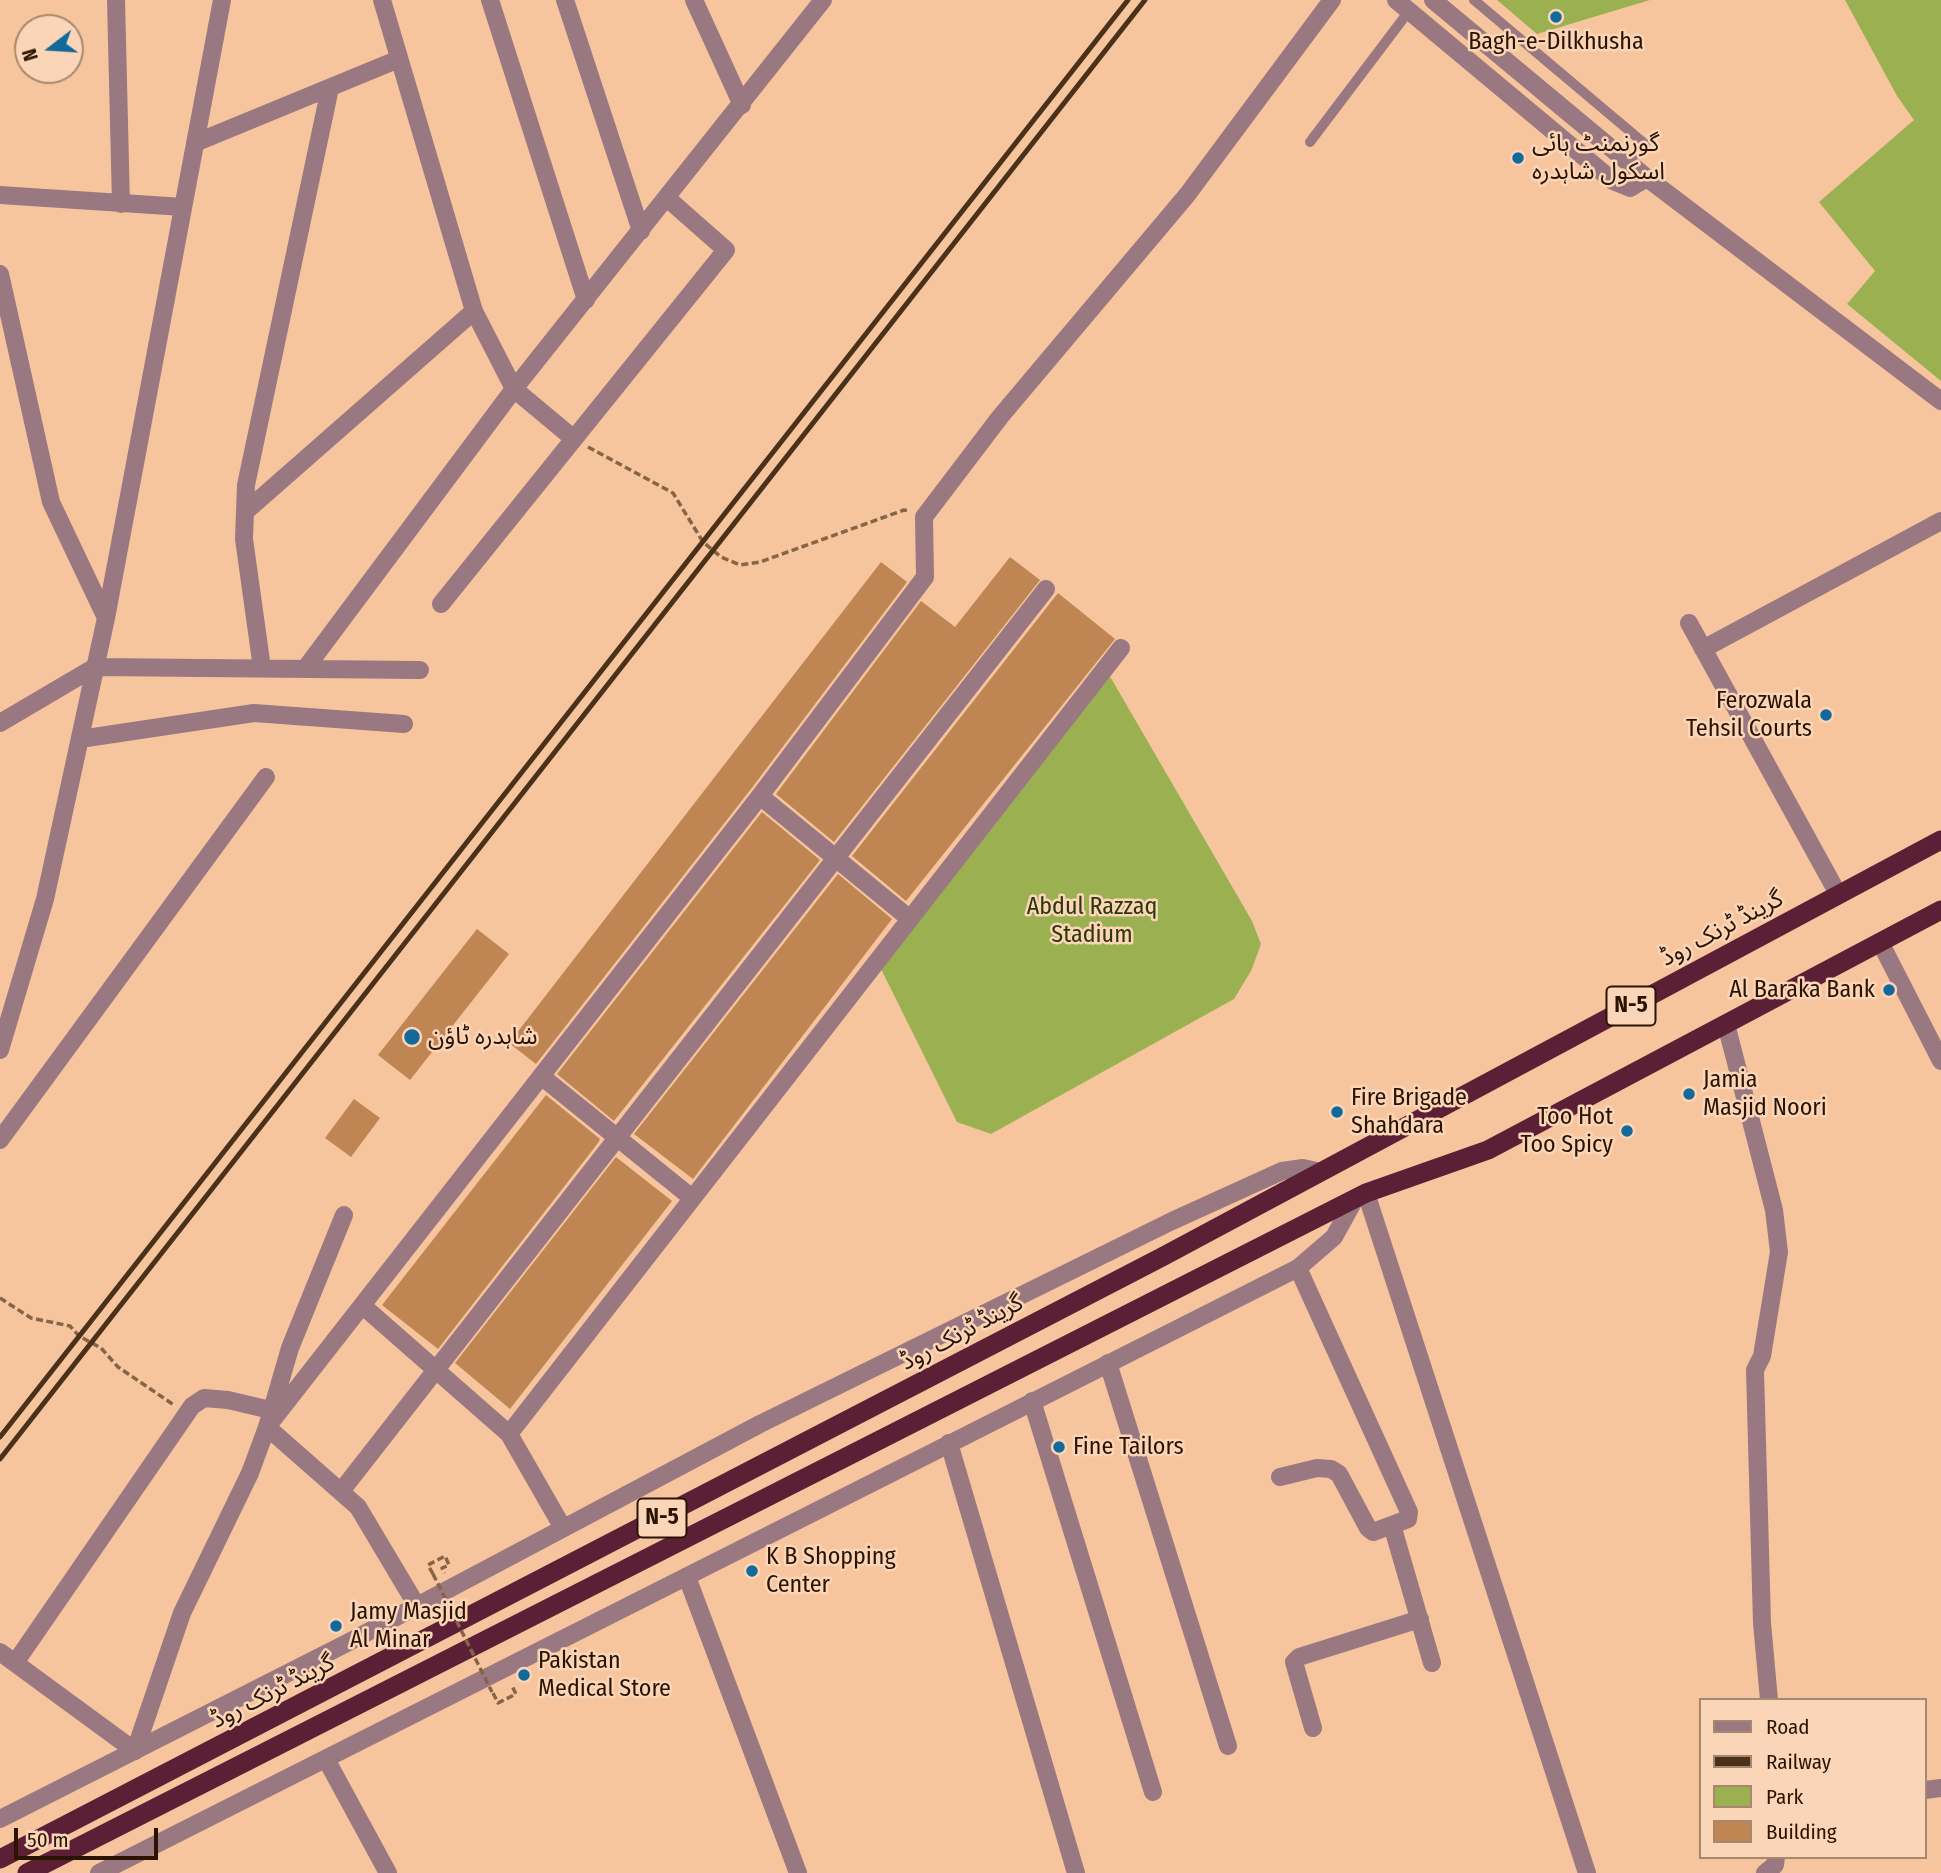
<!DOCTYPE html>
<meta charset="utf-8">
<style>
body{margin:0}
#map{position:relative;width:1941px;height:1873px;overflow:hidden;background:#f7c59d;font-family:"Fira Sans Condensed",sans-serif}
canvas{display:block}
.legend{position:absolute;left:1699px;top:1698px;width:228px;height:161px;box-sizing:border-box;background:#fbd5b7;border:2px solid #a7886e;margin:0;padding:9px 12px;list-style:none;font-size:21px;color:#2a1401}
.legend li{display:flex;align-items:center;gap:14px;height:35px}
.legend b{width:35px;border:2px solid #a7886e}
.north{position:absolute;left:14px;top:14px;width:70px;height:70px;box-sizing:border-box;background:#fbd5b7;border:2px solid #a7886e;border-radius:50%;rotate:253deg;font-size:19px;font-weight:700;line-height:28px;text-align:center;color:#2a1401}
.north::after{content:'';display:block;margin:auto;width:24px;height:32px;background:#12699a;clip-path:polygon(50% 0,100% 100%,50% 72%,0 100%)}
.scale{position:absolute;left:14px;top:1828px;width:144px;height:32px;box-sizing:border-box;border:4px solid #2a1401;border-top:0;padding-left:9px;font-size:21px;line-height:24px;white-space:nowrap;color:#2a1401;-webkit-text-stroke:5px #fbd5b7;paint-order:stroke}
</style>
<div id="map">
<canvas width="1941" height="1873"></canvas>
<ul class="legend">
<li><b style="height:9px;background:#997881"></b>Road</li>
<li><b style="height:9px;background:#4b301a"></b>Railway</li>
<li><b style="height:19px;background:#9bb151"></b>Park</li>
<li><b style="height:19px;background:#bf8553"></b>Building</li>
</ul>
<div class="north">N</div>
<div class="scale">50 m</div>
</div>
<script>
const context = document.querySelector('canvas').getContext('2d');
context.lineJoin = 'round';
function fillPath(path, color) { context.fillStyle = color; context.fill(path, 'evenodd'); }
const shape = rows => new Path2D(rows.map(r => 'M' + r).join(''));
function trace(path, color, width, dash) { context.strokeStyle = color; context.lineWidth = width; context.lineCap = dash ? 'butt' : 'round'; context.setLineDash(dash || []); context.stroke(path); }
function write(font, color, halo, rows, align = 'center') {
  context.font = font + ' "Fira Sans Condensed","Noto Sans Arabic",sans-serif'; context.lineWidth = 5; context.setLineDash([]); context.textBaseline = 'middle'; context.strokeStyle = halo; context.fillStyle = color; for (const [text, x, y, turn = 0] of rows) {
    context.save(); context.translate(x, y); context.rotate((+turn || 0) * Math.PI / 180); context.textAlign = isNaN(turn) ? turn : align; if (halo) context.strokeText(text, 0, 0); context.fillText(text, 0, 0); context.restore();
  }
}
fillPath(shape([
 [1497,0,1650,0,1537,34],
 [1845,0,1941,0,1941,381,1847,304,1875,271,1819,202,1914,120,1897,96],
 [1108,673,1252,921,1261,944,1251,971,1234,999,991,1134,957,1122,881,969]
]), '#9bb151');
fillPath(shape([
 [1010,557,1040,580,834,842,776,794,921,601,955,627],
 [881,562,907,582,751,789,536,1064,509,1043],
 [1058,593,1115,639,906,901,852,856],
 [762,812,820,860,614,1121,557,1074],
 [838,874,892,919,693,1179,634,1134],
 [477,929,509,954,410,1080,378,1055],
 [546,1095,600,1139,598,1143,438,1349,382,1305],
 [354,1099,380,1118,351,1157,325,1138],
 [616,1157,672,1201,510,1409,455,1363]
]), '#bf8553');
trace(shape([
 [588,447,673,493,703,542,721,557,740,565,760,562,904,510,909,511],
 [0,1298,31,1318,70,1326,79,1336,101,1348,118,1367,174,1405],
 [433,1574,428,1565,445,1556,449,1565,442,1568,445,1573],
 [493,1693,498,1703,516,1694,512,1686]
]), '#866447', 3.5, [7, 3.5]);
trace(shape([
 [1474,0,1645,144,1629,162],
 [1310,142,1409,11]
]), '#997881', 10);
trace(shape([
 [116,0,121,204],
 [382,0,474,311,514,389,574,439],
 [490,0,586,300],
 [565,0,641,231],
 [694,0,742,105],
 [195,143,399,59],
 [0,195,183,207],
 [0,274,51,502,106,618],
 [245,512,474,311],
 [441,604,726,250,667,198],
 [1689,623,1838,894],
 [1703,649,1941,521],
 [262,668,244,539,246,485,330,88],
 [305,669,514,389,823,0],
 [0,723,95,667,420,670],
 [80,739,254,713,404,724],
 [760,796,910,919],
 [1880,942,1941,1061],
 [1726,1024,1774,1210,1779,1252,1762,1356,1755,1370,1762,1623,1769,1700],
 [0,1050,45,899,106,618,222,0],
 [541,1076,692,1198],
 [0,1140,266,777],
 [1366,1193,1587,1873],
 [344,1215,290,1348,267,1427,358,1507,417,1606],
 [1298,1268,1409,1512,1408,1519,1392,1525,1432,1663],
 [363,1306,509,1434,563,1528],
 [1108,1363,1228,1746],
 [1032,1401,1153,1792],
 [509,1434,1121,648],
 [949,1443,1076,1873],
 [1280,1477,1317,1468,1331,1469,1339,1474,1368,1528,1373,1532,1392,1525],
 [342,1490,1046,589],
 [687,1577,798,1873],
 [0,1652,135,1751,182,1613,250,1473,267,1427,760,796,925,577,924,517,1000,417,1187,195,1332,0],
 [15,1663,192,1406,204,1398,228,1400,279,1412],
 [1313,1728,1294,1662,1299,1657,1420,1619],
 [1925,1790,1941,1788],
 [1765,1873,1775,1865,1776,1857]
]), '#997881', 18);
trace(shape([
 [1396,0,1613,181,1630,188,1647,178],
 [1433,0,1647,178,1941,401],
 [326,1759,388,1873],
 [0,1819,349,1642,760,1424,1172,1221,1282,1171,1303,1168,1321,1172],
 [99,1873,1298,1268,1334,1237,1355,1199]
]), '#997881', 18);
trace(shape([
 [0,1859,1162,1257,1941,840],
 [27,1873,1366,1193,1488,1150,1941,910]
]), '#5c2036', 19);
trace(shape([
 [0,1437,1128,0],
 [0,1459,1145,0]
]), '#4b301a', 5);
trace(shape([
 [433,1574,492,1692]
]), '#866447', 3.5, [7, 3.5]);
for (const [x, y, r, color] of [
 [1556,17,7,"#12699a"],
 [1518,158,7,"#12699a"],
 [1826,715,7,"#12699a"],
 [1889,990,7,"#12699a"],
 [412,1037,9,"#12699a"],
 [1689,1094,7,"#12699a"],
 [1337,1112,7,"#12699a"],
 [1627,1131,7,"#12699a"],
 [1059,1447,7,"#12699a"],
 [752,1571,7,"#12699a"],
 [336,1626,7,"#12699a"],
 [524,1675,7,"#12699a"]
]) { const dot = new Path2D(); dot.arc(x, y, r, 0, 2 * Math.PI); context.fillStyle = color; context.fill(dot); trace(dot, '#fbd5b7', 2.5); }
for (const [x, y, w] of [
 [1631,1006,49],
 [662,1518,49]
]) { const box = new Path2D(); box.roundRect(x - w / 2, y - 19.5, w, 39, 5); context.fillStyle = '#fbd5b7'; context.fill(box); trace(box, '#2a1401', 2); }
write('bold 23px', '#2a1401', null, [
 ["N-5",1631,1006],
 ["N-5",662,1518]
]);
write('24px', '#2a1401', '#fbd5b7', [
 ["Bagh-e-Dilkhusha",1556,42,"center"],
 ["گورنمنٹ ہائی",1532,144],
 ["اسکول شاہدرہ",1532,172],
 ["Ferozwala",1812,701,"right"],
 ["Tehsil Courts",1812,729,"right"],
 ["Al Baraka Bank",1875,990,"right"],
 ["شاہدرہ ٹاؤن",428,1037],
 ["Jamia",1703,1080],
 ["Masjid Noori",1703,1108],
 ["Fire Brigade",1351,1098],
 ["Shahdara",1351,1126],
 ["Too Hot",1613,1117,"right"],
 ["Too Spicy",1613,1145,"right"],
 ["Fine Tailors",1073,1447],
 ["K B Shopping",766,1557],
 ["Center",766,1585],
 ["Jamy Masjid",350,1612],
 ["Al Minar",350,1640],
 ["Pakistan",538,1661],
 ["Medical Store",538,1689]
], 'left');
write('24px', '#2e3709', '#fbd5b7', [
 ["Abdul Razzaq",1092,907],
 ["Stadium",1092,935]
]);
write('24px', '#2a1401', '#fbd5b7', [
 ["گرینڈ ٹرنک روڈ",1722,929,-28],
 ["گرینڈ ٹرنک روڈ",962,1333,-28],
 ["گرینڈ ٹرنک روڈ",273,1692,-27]
]);
</script>
